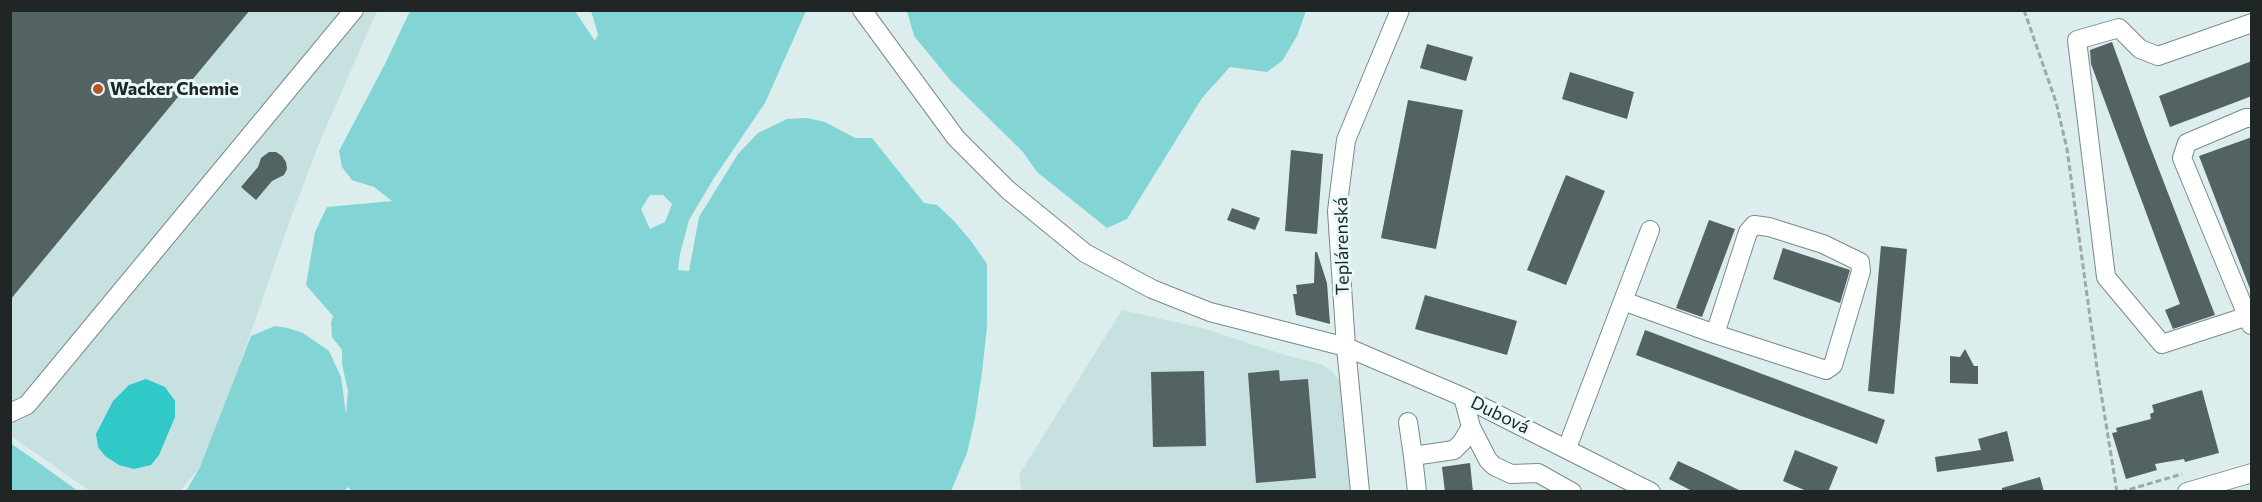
<!DOCTYPE html>
<meta charset="utf-8">
<style>
body{margin:0}
#map{position:relative;width:2262px;height:502px;overflow:hidden;background:#dbeded;font-family:Commissioner,sans-serif}
canvas{display:block}
.frame{position:absolute;inset:0;border:12px solid #202626;pointer-events:none}
</style>
<div id="map">
<canvas width="2262" height="502"></canvas>
<div class="frame"></div>
</div>
<script>
const context = document.querySelector('canvas').getContext('2d');
context.lineJoin = 'round';
function fillPath(path, color) { context.fillStyle = color; context.fill(path, 'evenodd'); }
const shape = rows => new Path2D(rows.map(r => 'M' + r).join(''));
function trace(path, color, width, dash) { context.strokeStyle = color; context.lineWidth = width; context.lineCap = dash ? 'butt' : 'round'; context.setLineDash(dash || []); context.stroke(path); }
function write(font, color, halo, rows, align = 'center') {
  context.font = font + ' Commissioner,sans-serif'; context.lineWidth = 6; context.setLineDash([]); context.textBaseline = 'middle'; context.strokeStyle = halo; context.fillStyle = color; for (const [text, x, y, turn = 0] of rows) {
    context.save(); context.translate(x, y); context.rotate((+turn || 0) * Math.PI / 180); context.textAlign = isNaN(turn) ? turn : align; if (halo) context.strokeText(text, 0, 0); context.fillText(text, 0, 0); context.restore();
  }
}
fillPath(shape([
 [11,11,377,11,320,141,290,220,237,372,200,467,180,491,90,491,11,436],
 [1122,310,1202,328,1285,355,1321,364,1332,371,1342,384,1352,491,1022,491,1019,475]
]), '#c6e1e0');
fillPath(shape([
 [410,11,575,11,595,41,598,34,591,11,806,11,765,103,714,178,689,220,680,254,678,270,689,271,699,217,738,154,758,133,787,119,807,118,825,122,855,138,872,138,924,203,937,205,953,220,971,241,987,264,987,327,982,372,975,418,967,453,951,491,352,492,348,487,343,492,186,491,200,467,251,336,275,326,288,328,303,333,329,351,341,377,346,414,348,391,342,364,342,350,332,337,331,323,333,316,306,285,315,232,327,207,392,201,374,187,352,180,342,167,339,151,385,64],
 [650,195,663,195,672,204,665,222,650,229,641,209],
 [907,11,907,10,1306,11,1297,36,1282,61,1267,72,1230,67,1202,98,1127,219,1107,228,1037,172,1023,152,951,81,914,36],
 [10,443,32,458,78,491,11,491]
]), '#82d5d4');
fillPath(shape([
 [146,379,165,387,175,401,175,417,159,455,151,465,134,469,119,465,105,456,98,447,96,434,113,401,129,385]
]), '#31c8c8');
fillPath(shape([
 [10,10,250,10,10,300],
 [2112,42,2146,136,2215,315,2173,329,2165,310,2180,304,2091,64,2090,50],
 [1427,44,1473,57,1466,81,1420,68],
 [2252,61,2252,96,2170,127,2159,96],
 [1570,72,1634,92,1627,119,1562,99],
 [1408,100,1463,110,1436,249,1381,238],
 [2252,137,2252,289,2250,289,2199,156],
 [1291,150,1323,154,1317,234,1285,231],
 [269,152,276,152,282,156,286,162,287,169,284,175,272,181,256,200,241,187,258,167,261,158],
 [1566,175,1605,191,1566,285,1527,270],
 [1232,208,1260,218,1255,230,1227,220],
 [1709,220,1735,229,1702,317,1676,308],
 [1881,246,1907,249,1894,394,1868,391],
 [1783,248,1850,270,1840,303,1773,279],
 [1315,252,1317,252,1327,283,1330,324,1296,315,1293,294,1297,294,1296,285,1314,283],
 [1425,295,1517,321,1507,355,1415,329],
 [1645,330,1885,420,1877,444,1636,355],
 [1965,349,1974,366,1978,366,1978,384,1950,383,1950,356,1960,357],
 [1279,370,1280,381,1308,379,1316,478,1256,483,1248,373],
 [1204,371,1206,446,1153,447,1151,372],
 [2202,390,2219,453,2185,462,2184,459,2155,464,2157,470,2126,479,2112,433,2117,432,2116,428,2151,419,2150,414,2154,412,2152,405],
 [2007,431,2014,461,1937,472,1935,457,1981,450,1978,439],
 [1795,450,1838,467,1828,492,1809,492,1783,481],
 [1678,461,1702,472,1743,492,1694,492,1669,479],
 [1470,463,1473,492,1445,492,1442,467],
 [2040,477,2044,492,2002,492,2002,488]
]), '#536262');
const minor = shape([
 [862,10,956,138,1008,190,1085,253,1152,289,1210,312,1346,347,1463,397,1651,492],
 [1623,301,1715,334,1826,370,1833,365,1861,271,1860,262,1823,244,1769,227,1754,225,1748,232,1715,334],
 [2248,316,2162,344,2106,277,2077,40,2119,28,2140,49,2158,56,2252,23],
 [2251,325,2182,158,2187,143,2246,118,2252,118],
 [10,413,27,405,354,10],
 [1408,422,1413,456],
 [1471,427,1488,460,1494,466,1511,474,1538,473,1572,492],
 [1567,448,1650,230],
 [1360,492,1346,347,1337,211,1346,140,1400,10],
 [1417,492,1413,456,1454,450,1462,442,1471,427,1463,397],
 [2187,492,2252,473]
]);
trace(minor, '#7a8a8a', 20);
trace(shape([
 [2024,10,2056,102,2067,149,2097,368,2117,492],
 [2121,492,2182,474]
]), '#9ba9a9', 3, [6, 3]);
trace(minor, '#fff', 18);
for (const [x, y, r, color] of [
 [98,89,6,"#b9551f"]
]) { const dot = new Path2D(); dot.arc(x, y, r, 0, 2 * Math.PI); context.fillStyle = color; context.fill(dot); trace(dot, '#e8fafa', 2); }
write('bold 18px', '#202626', '#e8fafa', [
 ["Wacker Chemie",110,89]
], 'left');
write('18px', '#202626', '#e8fafa', [
 ["Teplárenská",1342,246,-91],
 ["Dubová",1500,415,26]
]);
</script>
